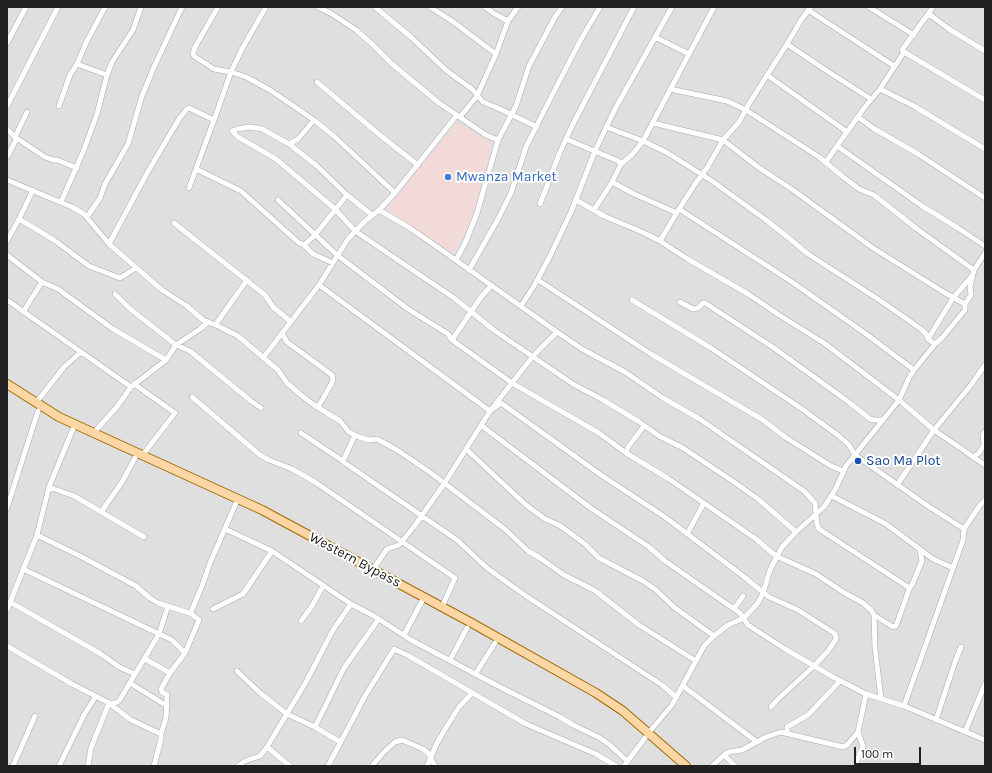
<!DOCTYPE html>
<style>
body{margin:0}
#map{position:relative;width:992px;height:773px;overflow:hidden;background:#f2efe9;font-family:Karla,sans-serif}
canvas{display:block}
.frame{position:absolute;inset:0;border:8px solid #222;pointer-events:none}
.scale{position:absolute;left:854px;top:747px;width:67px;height:18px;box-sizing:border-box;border:2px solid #222;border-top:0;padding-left:5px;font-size:12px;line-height:14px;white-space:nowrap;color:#222;-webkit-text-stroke:3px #fff;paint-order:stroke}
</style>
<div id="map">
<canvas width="992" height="773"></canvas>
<div class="frame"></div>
<div class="scale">100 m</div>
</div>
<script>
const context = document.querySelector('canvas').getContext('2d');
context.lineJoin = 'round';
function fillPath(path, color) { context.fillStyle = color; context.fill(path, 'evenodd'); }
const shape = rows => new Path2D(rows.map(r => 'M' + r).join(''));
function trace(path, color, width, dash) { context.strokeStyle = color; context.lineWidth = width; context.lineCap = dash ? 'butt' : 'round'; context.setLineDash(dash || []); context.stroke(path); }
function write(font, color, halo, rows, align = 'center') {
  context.font = font + ' Karla,sans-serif'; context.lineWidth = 4; context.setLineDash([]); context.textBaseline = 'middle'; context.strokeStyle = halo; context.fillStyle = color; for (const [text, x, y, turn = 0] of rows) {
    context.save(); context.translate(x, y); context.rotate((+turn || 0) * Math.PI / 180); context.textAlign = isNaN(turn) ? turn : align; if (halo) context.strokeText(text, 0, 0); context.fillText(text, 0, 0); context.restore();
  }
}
fillPath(shape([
 [7,7,985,7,985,766,7,766]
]), '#e0dfdf');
fillPath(shape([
 [457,122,492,144,472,218,454,254,386,210]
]), '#f2dad9');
const minor = shape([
 [266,7,243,47,231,72,246,77,270,90,314,120,335,137,395,193],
 [318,7,332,14,356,30,372,44,392,64,439,103,486,135,498,140],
 [375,7,412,38,447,71,472,89,483,102,500,109,537,127],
 [430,7,452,21,496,54],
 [485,7,493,13,508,21],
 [869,7,914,35],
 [933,7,902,50,904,52,985,100],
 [808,10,894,66],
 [929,14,949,29,985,51],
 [655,37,689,54],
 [7,43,26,7],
 [787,44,824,69,871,99],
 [904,52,880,89,914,106,985,149],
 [77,64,107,75],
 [767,75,847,132],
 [317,82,381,136,418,165],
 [670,89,727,101,746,110,819,157,842,176,859,189,874,195,917,229,974,270],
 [880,89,864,108,837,146,922,206,958,228,985,246],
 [7,106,58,7],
 [59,106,70,75,77,64,86,43,105,7],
 [27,112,15,137,45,157,53,160,57,160,77,168],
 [457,115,395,193,379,210,410,228,443,251,557,332,582,349,625,372,663,398,698,418,804,491,815,503,817,524,819,529,908,587,910,587,912,585,922,561,920,550],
 [460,117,477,96,496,54,508,21,518,7],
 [858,117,873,128,918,154,985,198],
 [653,123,723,140,758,167,793,190,873,248,945,293,965,304],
 [606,127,643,141,666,152,712,181,766,220,790,239,808,254,881,301,921,329,926,334,928,339,935,344],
 [7,129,15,137,16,140,7,157],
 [566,139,618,161,621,164],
 [289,144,298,139,314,120],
 [826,162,837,146],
 [196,169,241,191,299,243,304,245,313,254,333,263],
 [7,180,72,207,84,214,109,244,162,290,187,306,203,320,218,326,238,336,278,370,287,383,301,395,314,405,340,421,349,432,359,437,369,440,377,439,397,450,431,473,506,530,528,551,540,558,564,575,594,590,639,625,696,661],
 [612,182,632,193,677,213],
 [189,188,214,120],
 [278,200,337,255,408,309,448,334,452,340,512,383,599,433,626,453],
 [576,200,604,216,642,232,660,241],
 [61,202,83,152,97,114,107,75,112,62,133,30,141,7],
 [540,204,560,152,573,124,634,7],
 [679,209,695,184,707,168,723,140,739,122,750,102,787,44,801,20,811,7],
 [594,210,612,182,621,164,632,155,643,141,714,7],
 [372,215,347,195,317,166,289,144,262,129,250,127,237,129,232,131,238,137,276,159,335,209,355,231,454,298,495,331,573,384,603,400,638,421,659,436,683,448,737,484,758,499,796,532],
 [87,217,100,198,105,184,128,144,142,96,154,67,182,7],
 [19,219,54,240,89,266,120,278,136,268],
 [174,223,265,295,273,307,290,321],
 [7,241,19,219,33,190],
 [109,244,146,175,179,119,187,109,189,108,214,120,231,72,214,69,194,56,193,54,195,47,218,7],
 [304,245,315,235,347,195],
 [7,255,42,282,58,289,113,329,166,360],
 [456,260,466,241,477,213,498,140,516,106,529,66,555,17,562,7],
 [469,270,498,219,511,193,526,147,544,111,580,41,600,7],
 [538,280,651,354,763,420,785,437,831,466,843,471],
 [319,285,490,411,501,403,601,475,665,517,743,576,769,597,798,610,834,633,836,636,836,639,828,651,814,666,777,700,771,707],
 [115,294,129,308,176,345,190,351,251,401,261,408],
 [7,300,81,352],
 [632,300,711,348,802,409,839,436,849,445,855,455,928,506,964,529],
 [680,302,693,309,698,308,703,303,705,303,774,348,850,403,870,419,874,420,883,420],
 [521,306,534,286,549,258,571,212,595,151,615,109,672,7],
 [23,312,42,282],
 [216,324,247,280],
 [282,333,287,342,332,375,333,381,318,407],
 [928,339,953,298,972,276],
 [452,340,481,297,491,286],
 [263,358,319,285,348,239,364,222,379,210],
 [914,370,866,334,792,282,679,209,660,241,686,258,748,294,779,315,824,343,899,400,909,378,914,370,935,344,942,338,965,310,965,304,971,295,970,287,974,270,985,253],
 [134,384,175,413,145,452],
 [192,397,260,455,269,460,292,469,315,482,452,576,455,578,442,607],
 [39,399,64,367,81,352,131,387],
 [482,426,592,509,649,547,665,561,734,609,740,613,748,625,785,649,833,677,866,694,904,706,985,740],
 [644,426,628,447,626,453,669,479,756,539,776,556,816,574,843,592,863,603,871,610,874,615,875,648,881,699],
 [73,429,49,487,37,535,82,557,136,586,150,598,158,603,189,613,191,612,202,586,210,563,236,503],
 [97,429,116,408,131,387,166,360,176,345,200,329,208,322],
 [301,433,343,461,345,463,457,540,487,568,526,596,662,685,676,697],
 [466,449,526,505,545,519,559,525,585,544,599,558,643,581,656,590,675,608,714,636],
 [973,457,979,453,984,445,983,435,985,432],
 [343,461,355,435],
 [897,485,934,430,971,385,985,365],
 [49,487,74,496,144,537],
 [832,496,886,524,933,559,953,568],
 [7,508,38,411],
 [101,512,122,482,135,458],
 [225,529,272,551,351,604,374,616,411,640,498,686,560,717,573,725,600,738,610,745,627,761],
 [687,534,704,503],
 [376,565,387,549,399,545,413,528,444,484,490,411,533,356,557,332],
 [23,569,172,640,185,653],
 [10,602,101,654,119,667,135,674],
 [213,609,243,594,272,551],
 [734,609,743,596],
 [7,610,37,535],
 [874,615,893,627,896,626,910,587],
 [301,621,312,606,323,586],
 [404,635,422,601],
 [7,646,72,684,109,703,115,703,119,701,159,634,168,606],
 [145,659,170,673],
 [450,660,467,628],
 [237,671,260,693,287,714,315,727,340,742],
 [476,673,495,643],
 [130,683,167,706],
 [683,686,757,742],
 [904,706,963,540,964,529,980,505,985,500],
 [936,720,955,662,961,647],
 [315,727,344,668,378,620],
 [651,730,672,705,704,646,714,636,728,625,744,618,758,603,763,593,770,570,782,547,796,532,824,507,836,488,846,466,899,400,934,430,985,465],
 [787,732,787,727,808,715,840,681],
 [965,732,985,684],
 [267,747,290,766],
 [724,755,735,766],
 [13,766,35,716],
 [59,766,85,713,96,696],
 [88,766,91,748,109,703,131,720,161,734],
 [154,766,161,739,161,734,166,718,167,695,162,692,161,689,170,673,185,653,199,620,190,613],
 [238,766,245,761,260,756,267,747,306,682,333,630,351,604],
 [328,766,365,696,394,649,409,656,526,724,596,754,616,766],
 [372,766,383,753,395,742,402,740,423,749,428,753,435,766],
 [427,766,437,743,447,726,459,707,472,693],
 [624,766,645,738],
 [712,766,724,755,729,752,742,750,766,737,781,732,843,747,847,745,858,732,866,694],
 [855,766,863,746,858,732]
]);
const primary = shape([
 [7,384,59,417,262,510,470,622,596,693,623,711,686,766]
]);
trace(minor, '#a9a9a9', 6);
trace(primary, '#a06b00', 10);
trace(minor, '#fff', 5);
trace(primary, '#fcd6a4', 8);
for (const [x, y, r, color] of [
 [448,177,4,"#3f7fe0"],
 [858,461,4,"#1a4fb4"]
]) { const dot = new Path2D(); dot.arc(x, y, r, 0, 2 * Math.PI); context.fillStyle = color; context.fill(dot); trace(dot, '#fff', 1.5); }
write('14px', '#366cbe', '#fff', [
 ["Mwanza Market",456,177]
], 'left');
write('14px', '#164399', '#fff', [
 ["Sao Ma Plot",866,461]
], 'left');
write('14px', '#222', '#fff', [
 ["Western Bypass",355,560,28]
]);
</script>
